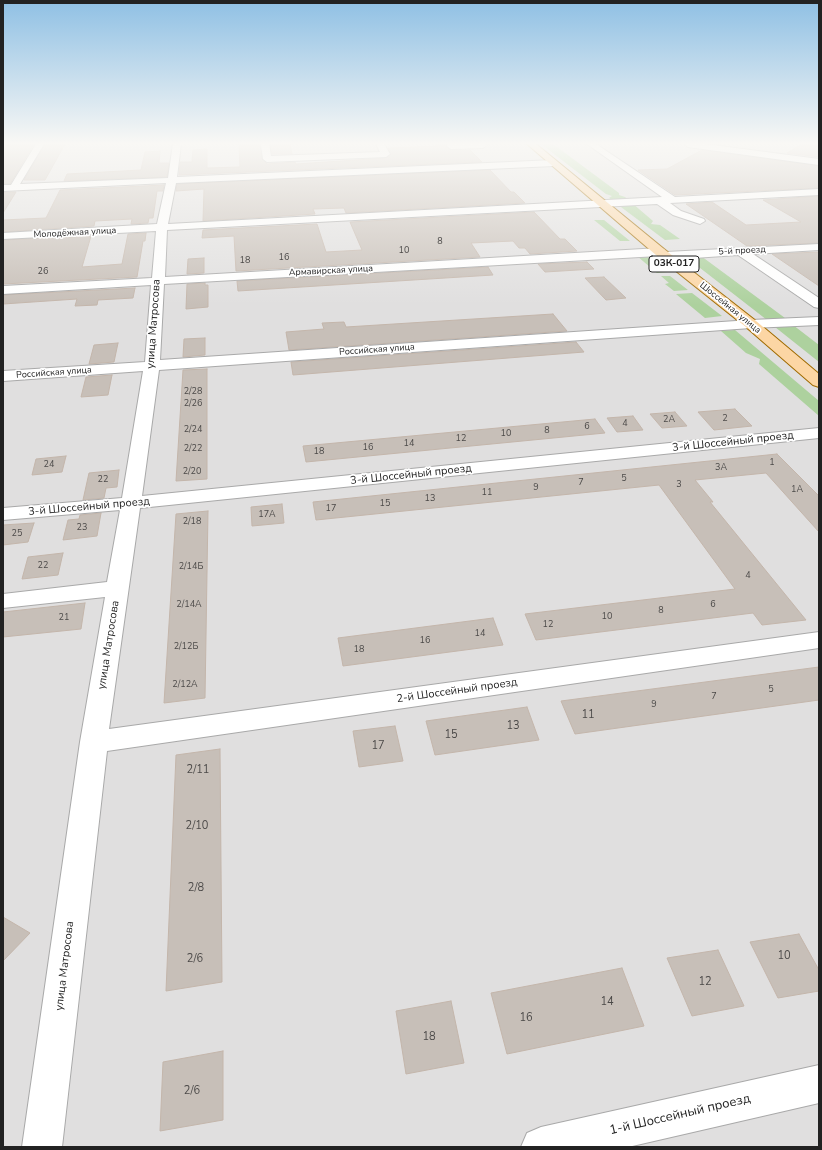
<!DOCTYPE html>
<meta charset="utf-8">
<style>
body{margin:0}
#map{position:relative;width:822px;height:1150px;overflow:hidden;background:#f2efe9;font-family:"Nunito Sans",sans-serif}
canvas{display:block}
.frame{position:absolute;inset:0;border:4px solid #222;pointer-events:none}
</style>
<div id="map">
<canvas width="822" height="1150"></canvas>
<div class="frame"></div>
</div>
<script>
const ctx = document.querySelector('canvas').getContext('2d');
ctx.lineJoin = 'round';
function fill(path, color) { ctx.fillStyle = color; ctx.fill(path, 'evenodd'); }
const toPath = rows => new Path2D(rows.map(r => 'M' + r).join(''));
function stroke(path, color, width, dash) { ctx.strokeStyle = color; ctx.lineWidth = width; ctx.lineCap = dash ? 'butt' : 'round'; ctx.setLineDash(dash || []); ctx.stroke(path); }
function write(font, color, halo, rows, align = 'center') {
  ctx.font = font + ' "Nunito Sans",sans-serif'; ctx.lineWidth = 3.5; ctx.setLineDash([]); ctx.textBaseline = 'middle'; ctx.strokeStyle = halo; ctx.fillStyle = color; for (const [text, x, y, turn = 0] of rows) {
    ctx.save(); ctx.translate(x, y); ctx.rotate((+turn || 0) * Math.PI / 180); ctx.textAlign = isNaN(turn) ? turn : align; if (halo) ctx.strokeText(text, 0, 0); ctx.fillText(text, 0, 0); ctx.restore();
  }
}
const residential = toPath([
 [3,144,819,144,819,1147,3,1147]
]);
const forest = toPath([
 [541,144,553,144,619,193,619,195,625,197,653,221,651,224,660,225,680,239,665,240,609,198,612,196,606,194],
 [594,220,604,220,630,241,620,241],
 [648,255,658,264,653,265,655,268,663,269,668,272,657,273,637,256],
 [701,256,785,318,767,320,686,257],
 [661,276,670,276,688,290,674,291,665,284,669,283],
 [692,293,722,316,705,318,676,294],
 [793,325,819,345,819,362,775,327],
 [735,330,819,401,819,416,759,364,760,359,746,353,721,331]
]);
const building = toPath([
 [7,144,34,144,10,184,3,184,3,149,7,144],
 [45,144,65,144,45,180,24,180,45,144],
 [239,144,260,144,262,159,267,164,295,162,296,164,386,158,391,154,388,148,438,146,436,144,446,144,446,147,451,150,470,150,482,162,179,175,180,162,192,162,193,150,207,149,207,168,240,167,239,144],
 [270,144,290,144,292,154,272,154,270,144],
 [802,144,819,146,819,157,787,153,802,144],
 [702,150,819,166,819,188,675,195,638,170,667,169,702,150],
 [160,151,159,163,169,163,167,177,64,181,67,174,141,170,145,152,160,151],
 [490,170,511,192,514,192,525,203,346,213,344,208,313,209,315,214,203,221,204,189,176,191,177,184,490,170],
 [164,185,163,191,157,191,153,218,149,218,148,223,131,224,132,219,95,221,94,226,3,232,3,220,46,218,60,190,164,185],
 [3,192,16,192,3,213,3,192],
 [819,196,819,243,747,246,686,204,712,202,746,225,801,222,763,200,819,196],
 [534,212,560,239,565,239,577,251,530,254,525,248,519,248,513,241,471,243,480,257,236,271,234,236,202,238,203,230,317,224,326,252,362,250,350,222,534,212],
 [146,233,145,241,143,241,137,277,3,284,3,240,91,236,82,267,122,264,128,234,146,233],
 [819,252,819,286,772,254,819,252],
 [204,258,204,273,187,274,188,259,204,258],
 [587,262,594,269,545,272,538,264,587,262],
 [488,267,493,275,238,291,237,281,488,267],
 [604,277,626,298,606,300,585,278,604,277],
 [205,283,205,285,208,285,208,307,186,309,187,284,205,283],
 [135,288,133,298,98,300,97,305,75,306,77,299,3,304,3,295,135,288],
 [553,314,567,331,289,350,286,332,324,329,322,323,344,322,346,327,553,314],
 [205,338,205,355,183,357,184,339,205,338],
 [576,342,584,352,293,375,291,362,576,342],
 [118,343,114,362,89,364,94,345,118,343],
 [207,369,207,479,176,481,183,370,207,369],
 [112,375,108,395,81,397,86,377,112,375],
 [735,409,752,426,714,430,698,412,735,409],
 [675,412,687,426,662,428,650,414,675,412],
 [633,416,643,430,617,432,607,418,633,416],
 [595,419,605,433,306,462,303,446,595,419],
 [777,454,819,496,819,532,766,473,695,480,713,502,710,502,806,620,762,625,753,613,536,640,525,614,735,589,659,485,316,520,313,502,777,454],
 [66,456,62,472,32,475,36,459,66,456],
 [119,470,117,487,106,488,104,498,83,500,89,473,119,470],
 [282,504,284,523,252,526,251,507,282,504],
 [208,511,205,698,164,703,176,514,208,511],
 [101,513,97,536,63,540,68,520,79,519,80,515,101,513],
 [34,523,28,542,3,545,3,525,34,523],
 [63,553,58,575,22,579,28,557,63,553],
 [85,603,81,629,3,637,3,612,85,603],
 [493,618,503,645,343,666,338,638,493,618],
 [819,667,819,700,575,734,561,701,819,667],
 [527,707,539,740,435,755,426,721,527,707],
 [395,726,403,761,359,767,353,731,395,726],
 [220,749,222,982,166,991,176,755,220,749],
 [3,917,30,933,3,961,3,917],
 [799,934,819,970,819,991,778,998,750,942,799,934],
 [718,950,744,1006,692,1016,667,958,718,950],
 [622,968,644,1026,507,1054,491,993,622,968],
 [451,1001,464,1063,406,1074,396,1011,451,1001],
 [223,1051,223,1120,160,1131,163,1062,223,1051]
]);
const minor = toPath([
 [36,144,44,144,20,184,168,178,173,144,181,144,177,177,554,160,558,163,554,166,176,183,168,224,662,197,587,144,596,144,675,197,819,189,819,195,670,203,681,211,704,219,705,221,700,224,673,215,657,204,167,230,165,277,660,248,664,249,666,252,819,244,819,250,753,254,819,298,819,308,814,307,738,255,664,260,660,259,658,256,164,284,160,360,751,320,819,317,819,325,751,328,159,370,142,496,819,428,819,438,140,508,109,729,819,632,819,648,107,751,62,1147,22,1147,80,742,105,597,3,608,3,594,107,582,120,510,3,520,3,508,122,498,143,371,3,381,3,371,145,362,151,285,3,294,3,286,152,278,156,231,3,239,3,233,157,224,166,183,3,191,3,185,11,185,36,144],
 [261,144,269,144,271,156,380,152,376,144,384,144,390,154,386,157,267,162,263,159,261,144],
 [448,144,486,144,487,145,483,148,451,149,447,146,448,144],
 [684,144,705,144,819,159,819,165,688,147,684,144],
 [819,1065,819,1103,628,1147,521,1147,527,1133,541,1127,819,1065]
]);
const major = toPath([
 [527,144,536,144,664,249,756,321,819,374,819,387,813,385,746,327,656,255,527,144]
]);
const farStreetnames = [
 ["Молодёжная улица",75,233,-3],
 ["5-й проезд",742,251,-3],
 ["Армавирская улица",331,271,-3],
 ["Шоссейная улица",730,308,39],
 ["Российская улица",377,350,-4],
 ["Российская улица",54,373,-4]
];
const numberNames = [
 ["8",440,242],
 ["10",404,251],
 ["16",284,258],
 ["18",245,261],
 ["26",43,272],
 ["2/28",193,392],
 ["2/26",193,404],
 ["2",725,419],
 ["2А",669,420],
 ["4",625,424],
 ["6",587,427],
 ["2/24",193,430],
 ["8",547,431],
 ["10",506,434],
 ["12",461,439],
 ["14",409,444],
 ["16",368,448],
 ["2/22",193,449],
 ["18",319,452],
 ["1",772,463],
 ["24",49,465],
 ["3А",721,468],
 ["2/20",192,472],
 ["5",624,479],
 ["22",103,480],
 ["7",581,483],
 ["3",679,485],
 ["9",536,488],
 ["1А",797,490],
 ["11",487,493],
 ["13",430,499],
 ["15",385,504],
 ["17",331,509],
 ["17А",267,515],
 ["2/18",192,522],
 ["23",82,528],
 ["25",17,534],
 ["22",43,566],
 ["2/14Б",191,567],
 ["4",748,576],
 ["2/14А",189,605],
 ["6",713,605],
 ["8",661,611],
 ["10",607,617],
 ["21",64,618],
 ["12",548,625],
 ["14",480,634],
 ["16",425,641],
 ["2/12Б",186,647],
 ["18",359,650],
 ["2/12А",185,685],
 ["5",771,690],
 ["7",714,697],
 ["9",654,705]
];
const shields = [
 [674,264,50]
];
const shieldNames = [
 ["03К-017",674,264]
];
const streetNames = [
 ["улица Матросова",154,324,-86],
 ["3-й Шоссейный проезд",733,442,-6],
 ["3-й Шоссейный проезд",411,475,-6],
 ["3-й Шоссейный проезд",89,507,-5],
 ["улица Матросова",109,645,-81],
 ["2-й Шоссейный проезд",457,691,-8],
 ["улица Матросова",65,966,-83]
];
const nearNumbernames = [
 ["11",588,715],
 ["13",513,726],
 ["15",451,735],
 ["17",378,746],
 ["2/11",198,770],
 ["2/10",197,826],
 ["2/8",196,888],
 ["10",784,956],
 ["2/6",195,959],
 ["12",705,982],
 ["14",607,1002],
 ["16",526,1018],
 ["18",429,1037],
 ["2/6",192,1091]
];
const nearStreetnames = [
 ["1-й Шоссейный проезд",680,1115,-13]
];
fill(residential, '#e0dfdf');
fill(forest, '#add19e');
fill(building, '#c7bfb8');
stroke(building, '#c4b6ab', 1);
stroke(minor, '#a9a9a9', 2);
stroke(major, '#a06b00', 2);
fill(minor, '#fff');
fill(major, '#fcd6a4');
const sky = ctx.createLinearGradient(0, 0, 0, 305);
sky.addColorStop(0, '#8fc0e4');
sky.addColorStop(0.47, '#f9f8f5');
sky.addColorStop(1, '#f9f8f500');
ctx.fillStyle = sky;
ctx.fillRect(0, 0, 822, 305);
write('9px', '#222', '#fff', farStreetnames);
write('9px', '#4b4948', null, numberNames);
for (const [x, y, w] of shields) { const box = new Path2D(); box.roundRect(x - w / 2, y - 8, w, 16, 3); ctx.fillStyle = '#fff'; ctx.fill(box); stroke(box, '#222', 1); }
write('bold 10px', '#222', null, shieldNames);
write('11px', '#222', '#fff', streetNames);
write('11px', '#4b4948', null, nearNumbernames);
write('13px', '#222', '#fff', nearStreetnames);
</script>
